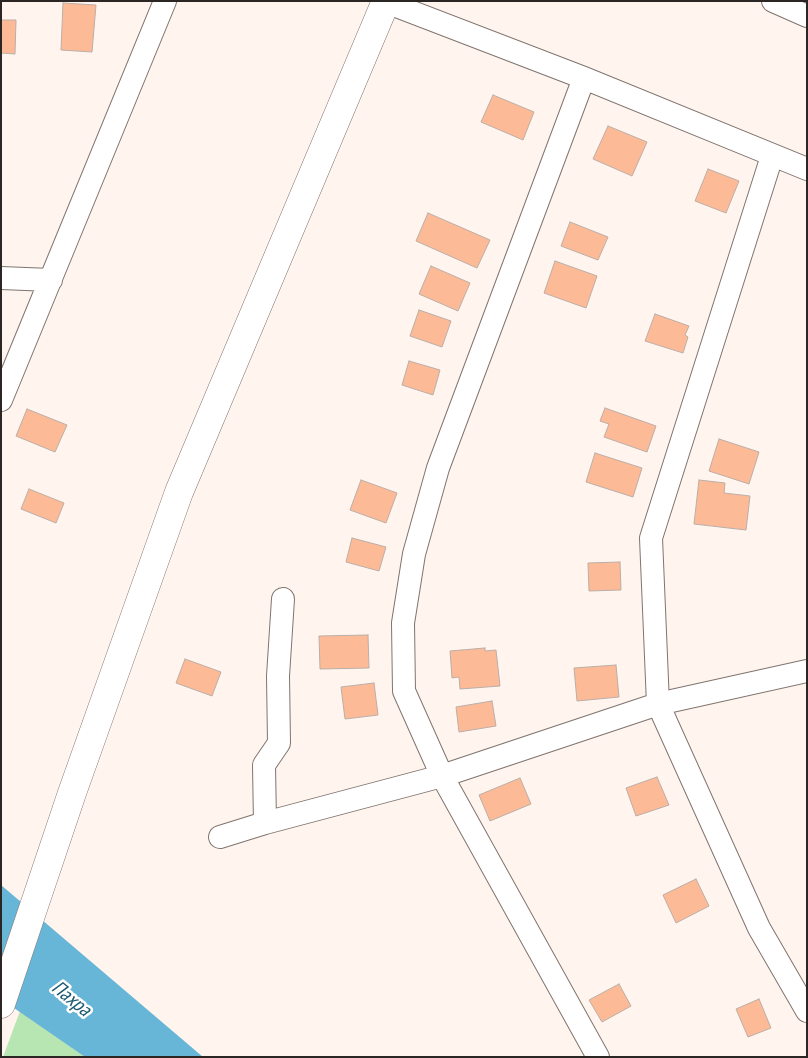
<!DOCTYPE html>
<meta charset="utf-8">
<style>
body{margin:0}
#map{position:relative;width:808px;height:1058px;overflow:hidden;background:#fff4ee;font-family:"PT Sans Narrow",sans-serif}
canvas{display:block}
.frame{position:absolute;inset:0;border:2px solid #2b2624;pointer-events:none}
</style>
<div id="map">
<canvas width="808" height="1058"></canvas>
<div class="frame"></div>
</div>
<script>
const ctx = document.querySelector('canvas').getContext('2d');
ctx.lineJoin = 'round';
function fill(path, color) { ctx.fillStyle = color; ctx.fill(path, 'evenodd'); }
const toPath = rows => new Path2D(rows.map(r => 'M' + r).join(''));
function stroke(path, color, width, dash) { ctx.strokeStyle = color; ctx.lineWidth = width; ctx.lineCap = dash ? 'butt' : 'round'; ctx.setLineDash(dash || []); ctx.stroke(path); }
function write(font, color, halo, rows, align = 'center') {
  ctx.font = font + ' "PT Sans Narrow",sans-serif'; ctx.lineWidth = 5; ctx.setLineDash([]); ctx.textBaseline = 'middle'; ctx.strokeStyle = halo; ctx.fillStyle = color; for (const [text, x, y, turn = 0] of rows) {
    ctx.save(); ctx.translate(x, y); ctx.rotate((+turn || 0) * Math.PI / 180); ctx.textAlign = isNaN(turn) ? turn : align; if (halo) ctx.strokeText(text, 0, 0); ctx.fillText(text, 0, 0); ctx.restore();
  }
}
const green = toPath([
 [20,1011,85,1057,3,1057]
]);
const water = toPath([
 [1,885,203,1057,85,1057,1,999]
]);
const building = toPath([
 [63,3,96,5,92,52,61,50,63,3],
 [1,20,16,20,15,54,1,53,1,20],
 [493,95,534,112,523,140,481,122,493,95],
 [608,126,647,142,632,176,593,159,608,126],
 [708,169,739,181,726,213,695,201,708,169],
 [428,213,490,240,477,268,416,241,428,213],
 [570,222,608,237,598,260,561,246,570,222],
 [555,261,597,276,586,308,544,293,555,261],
 [431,266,470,283,458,311,419,294,431,266],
 [419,310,451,321,442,347,410,336,419,310],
 [655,314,689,326,685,335,688,337,683,353,645,341,655,314],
 [409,361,440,370,433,395,402,385,409,361],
 [605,408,656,426,647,452,604,437,609,424,600,421,605,408],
 [27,409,67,425,55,452,16,436,27,409],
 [719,439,759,452,749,484,709,471,719,439],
 [595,453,642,468,633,497,586,482,595,453],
 [361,480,397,493,386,523,350,510,361,480],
 [699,480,725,483,724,493,750,496,746,530,694,524,699,480],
 [29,489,64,503,56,523,21,509,29,489],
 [352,538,386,547,379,571,346,562,352,538],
 [620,562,621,590,589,591,588,563,620,562],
 [368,635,369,668,320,669,319,636,368,635],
 [485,648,485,651,496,650,500,686,460,689,459,677,452,678,450,651,485,648],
 [185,659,221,672,212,696,176,683,185,659],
 [616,665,619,697,577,701,574,668,616,665],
 [374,683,378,715,345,719,341,687,374,683],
 [492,701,496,726,459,732,456,707,492,701],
 [657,777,669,805,636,816,626,788,657,777],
 [520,778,531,804,490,821,479,795,520,778],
 [696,879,709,906,676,923,663,895,696,879],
 [619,984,631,1006,602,1022,589,1000,619,984],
 [759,999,771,1028,748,1037,736,1009,759,999]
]);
const minor = toPath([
 [773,1,807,16],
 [386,2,584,78,807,169],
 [584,78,438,468,414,554,403,623,404,691,442,776,598,1057],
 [772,156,651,538,658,704,759,928,807,1011],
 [1,278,51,280],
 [1,400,165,1],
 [283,599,278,676,279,743,264,765,265,823,442,776,658,704,807,671],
 [220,837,265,823]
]);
const major = toPath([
 [1,1004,72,793,179,492,386,1]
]);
const waterNames = [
 ["Пахра",71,999,39]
];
fill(green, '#b7e6b3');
fill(water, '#67b5d7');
fill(building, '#fdba96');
stroke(building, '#bbaea7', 1);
stroke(minor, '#80746e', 24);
stroke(major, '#80746e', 29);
stroke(minor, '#fff', 22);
stroke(major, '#fff', 28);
write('italic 20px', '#1b5971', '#fff', waterNames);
</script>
